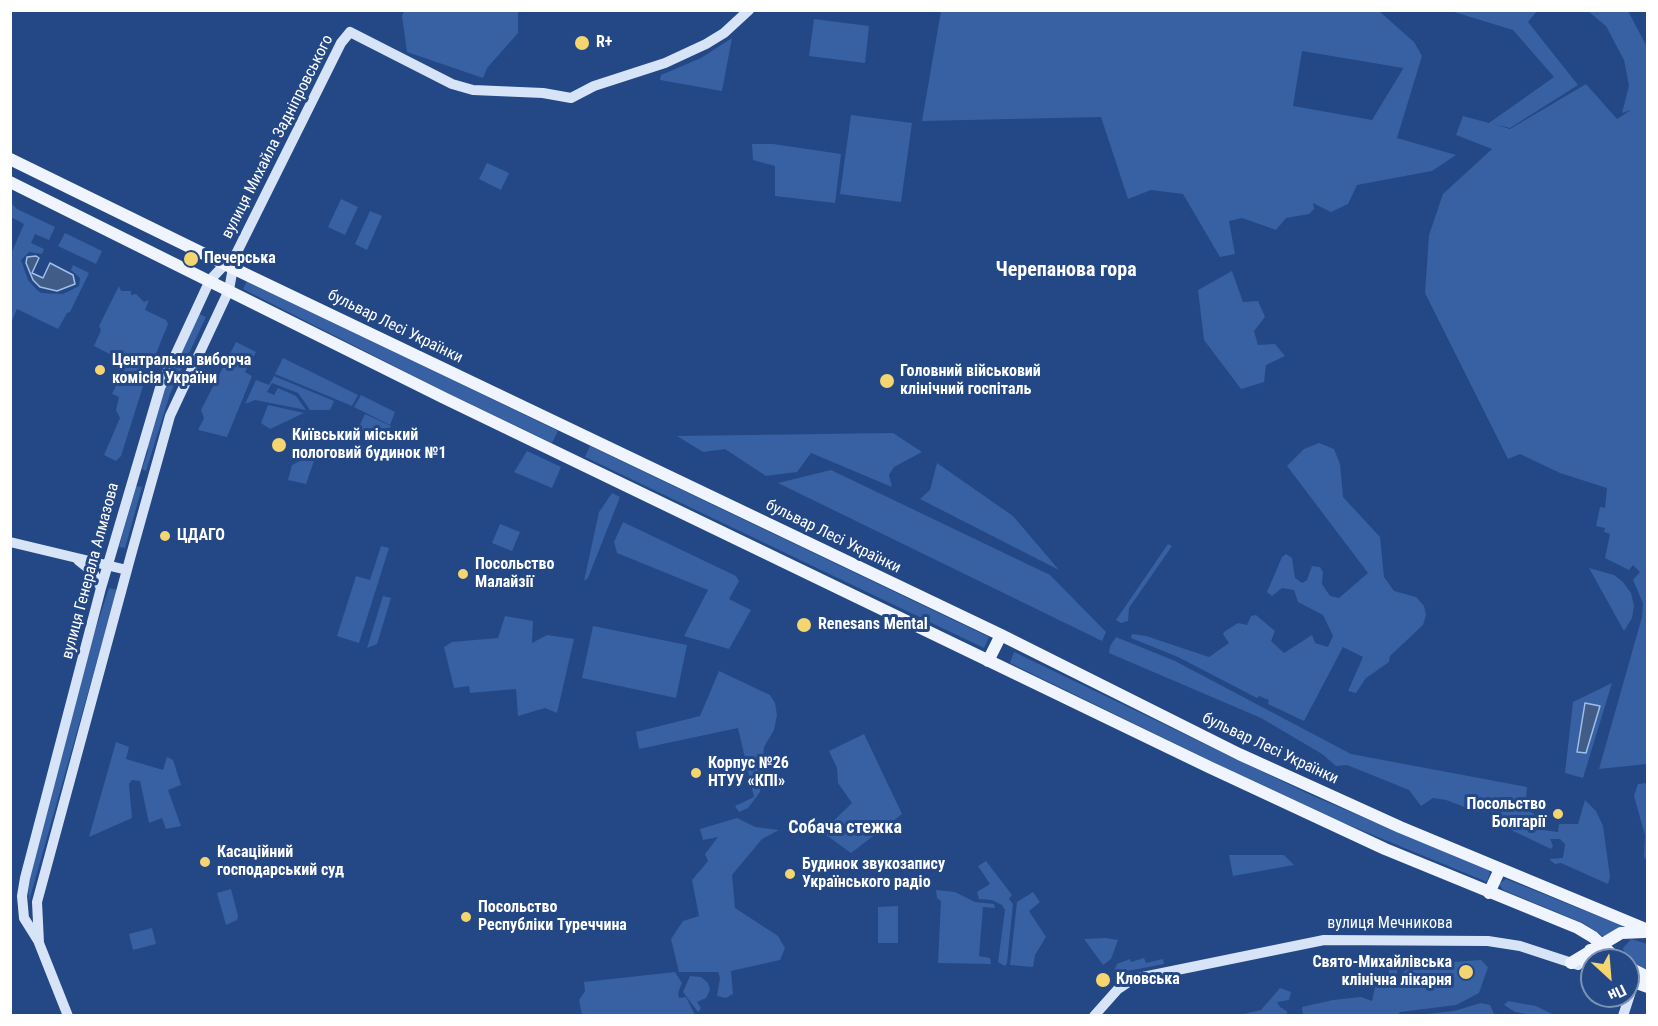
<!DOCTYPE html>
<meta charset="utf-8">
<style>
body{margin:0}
#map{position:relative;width:1658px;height:1026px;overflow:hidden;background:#234885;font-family:"Roboto Condensed",sans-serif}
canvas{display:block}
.frame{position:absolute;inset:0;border:12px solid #fff;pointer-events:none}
.north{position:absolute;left:1580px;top:948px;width:60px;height:60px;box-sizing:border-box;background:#234885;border:2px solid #7b91b6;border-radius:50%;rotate:154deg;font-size:16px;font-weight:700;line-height:24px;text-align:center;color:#fff}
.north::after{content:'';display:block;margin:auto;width:21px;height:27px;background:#f4d56f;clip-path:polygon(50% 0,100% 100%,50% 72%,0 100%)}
</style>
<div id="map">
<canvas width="1658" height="1026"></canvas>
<div class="frame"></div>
<div class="north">Пн</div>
</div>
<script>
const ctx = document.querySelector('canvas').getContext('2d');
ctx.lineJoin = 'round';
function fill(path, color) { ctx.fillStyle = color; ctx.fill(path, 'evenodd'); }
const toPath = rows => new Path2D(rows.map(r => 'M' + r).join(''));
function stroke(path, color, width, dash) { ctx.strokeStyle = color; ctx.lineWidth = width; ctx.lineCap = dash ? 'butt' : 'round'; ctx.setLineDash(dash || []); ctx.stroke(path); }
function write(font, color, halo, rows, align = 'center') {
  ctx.font = font + ' "Roboto Condensed",sans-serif'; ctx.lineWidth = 6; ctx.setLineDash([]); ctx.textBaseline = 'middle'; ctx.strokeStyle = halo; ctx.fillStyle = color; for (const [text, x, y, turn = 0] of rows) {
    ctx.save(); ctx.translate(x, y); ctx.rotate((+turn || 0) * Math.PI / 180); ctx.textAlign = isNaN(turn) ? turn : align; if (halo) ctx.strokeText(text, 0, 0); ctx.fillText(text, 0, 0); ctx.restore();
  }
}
const green = toPath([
 [404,11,518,11,518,33,487,68,483,78,407,52,402,16],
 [941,11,1379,11,1414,42,1422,56,1397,138,1456,155,1432,171,1357,185,1348,204,1331,212,1313,203,1314,209,1309,214,1286,218,1276,230,1242,218,1229,221,1235,254,1220,257,1183,194,1151,190,1128,199,1101,117,922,121],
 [1302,51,1403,68,1403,69,1372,120,1293,106],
 [1451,11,1537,11,1528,22,1578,85,1510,128,1493,124,1510,129,1586,84,1617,119,1631,110,1622,113,1629,86,1624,60,1606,26,1588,11,1628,11,1647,47,1647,764,1599,769,1642,617,1643,603,1633,580,1640,572,1633,565,1629,570,1605,558,1610,534,1604,532,1605,528,1596,526,1600,507,1605,508,1607,488,1560,473,1520,454,1508,459,1425,293,1429,235,1443,194,1492,149,1456,135,1463,116,1489,123,1554,77,1513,30],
 [814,19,869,26,865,63,809,56],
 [732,38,722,91,660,80,661,75,701,58],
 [851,115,912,123,901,202,840,194],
 [752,144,773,144,841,154,835,203,775,196,775,166,753,160],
 [487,163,509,173,501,190,479,179],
 [341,199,358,207,345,235,328,227],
 [11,203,17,209,55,227,49,240,35,234,31,243,44,249,42,254,29,252,21,260,28,280,36,289,41,293,63,294,79,286,80,278,71,270,73,265,89,273,70,312,67,313,58,329,17,309,11,323,11,254,24,224,11,217],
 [370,211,382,216,367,250,355,244],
 [65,233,102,251,96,264,58,246],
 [1232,271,1243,302,1258,301,1265,317,1254,331,1258,345,1275,344,1285,356,1266,365,1264,382,1241,389,1204,340,1198,290],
 [247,281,558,431,552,443,445,392,243,289],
 [119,286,121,291,131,291,131,295,136,294,144,302,149,300,145,310,166,320,168,324,144,383,121,456,116,461,104,455,120,418,116,410,119,397,112,394,127,363,94,346,101,330,99,326],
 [199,314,206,317,170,394,146,471,142,469,148,451,146,444,163,391],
 [236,342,256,352,245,372,252,376,227,437,198,430,204,418,201,410],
 [283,358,358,395,352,406,275,374],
 [274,376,334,401,330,410,310,410,298,393,272,383,267,392,274,395,278,388,296,396,306,410,255,400,245,404,256,380,269,385],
 [361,395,395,412,390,425,354,407],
 [268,405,304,413,270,429,261,423],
 [365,414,391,426,383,442,357,431],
 [893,433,922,452,894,467,889,475,892,487,811,453,797,472,766,476,725,449,703,452,677,436],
 [1319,443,1334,449,1340,464,1343,497,1380,537,1384,577,1394,591,1416,597,1424,606,1426,615,1423,625,1390,656,1389,662,1366,678,1356,693,1348,691,1363,657,1343,647,1304,721,1268,704,1269,700,1259,696,1257,698,1178,657,1131,638,1132,634,1146,636,1209,657,1229,643,1223,634,1224,632,1238,623,1247,625,1251,616,1256,615,1275,631,1271,641,1284,653,1312,635,1315,643,1328,647,1333,636,1323,615,1298,602,1294,590,1282,588,1272,596,1267,592,1282,557,1286,554,1292,558,1295,578,1302,583,1307,580,1312,566,1320,567,1323,572,1322,584,1330,596,1339,598,1368,573,1287,466,1304,449],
 [590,446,989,637,984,648,585,457],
 [527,451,561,467,552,488,514,472],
 [314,454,316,455,306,484,288,480,292,465],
 [937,463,1013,516,1059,570,920,499,930,490],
 [831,470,1050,575,1106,632,1102,641,778,483],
 [136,486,142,487,125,548,119,547],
 [612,493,620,497,588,578,584,581,599,512],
 [623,522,736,576,739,581,729,599,751,610,729,649,684,636,708,590,617,553,614,542],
 [500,524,520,532,512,551,492,543],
 [1168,544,1172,546,1129,608,1128,621,1121,623,1116,620],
 [381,546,389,548,359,643,337,636,356,576,370,580],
 [1589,568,1614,575,1623,582,1631,593,1634,606,1632,618,1624,631],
 [109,588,117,590,29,901,28,884,93,637],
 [383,596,391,598,377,644,367,648],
 [505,616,533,621,532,643,547,635,574,639,557,713,545,708,518,716,516,689,470,693,469,686,454,688,444,647,452,642,498,638],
 [593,626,687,645,676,698,582,678],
 [1116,637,1175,661,1351,754,1527,787,1525,809,1534,814,1535,829,1558,832,1559,824,1578,824,1585,800,1596,811,1603,826,1610,877,1608,884,1561,863,1555,864,1549,859,1563,858,1565,844,1560,839,1550,839,1553,846,1551,849,1509,829,1498,822,1494,813,1490,811,1478,812,1446,800,1433,798,1421,806,1409,790,1347,765,1336,766,1322,754,1261,718,1109,653,1110,646],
 [1014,652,1313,796,1488,870,1490,873,1487,882,1305,807,1010,663],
 [719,671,770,695,775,703,777,715,774,730,764,747,760,792,748,808,739,812,735,806,754,797,738,728,639,749,636,732,700,716],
 [1612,683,1583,778,1565,773,1573,702],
 [864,734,902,814,851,853,822,832,852,803,838,783,837,768,829,751],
 [116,742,129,747,126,759,163,770,167,757,173,760,181,785,168,790,181,826,166,829,162,818,149,823,140,781,132,780,129,784,132,818,89,837],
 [1647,783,1648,783,1647,861,1644,857,1645,835,1634,796,1638,784],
 [737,818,755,827,779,830,762,839,732,875,735,908,778,936,785,948,780,960,731,971,733,994,726,998,717,996,720,978,718,972,679,972,671,939,683,921,699,916,692,880,708,861,705,854,718,837,703,840,700,829],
 [1229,855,1284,855,1294,865,1233,876],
 [986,861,1012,895,1009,899,1013,904,1007,963,1005,966,998,962,1005,910,1002,905,992,900,979,899,977,892,990,884,978,866],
 [1506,879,1578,908,1624,926,1606,938,1583,923,1503,890,1499,884],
 [231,889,238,916,237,920,226,925,217,893],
 [936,890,955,892,975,902,994,904,995,908,983,907,979,956,990,958,991,964,938,963,941,901,937,898],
 [1033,892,1040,902,1029,911,1046,937,1035,955,1033,967,1010,965,1017,902],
 [898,906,898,943,878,943,878,907],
 [152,928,156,944,133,950,129,934],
 [1106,938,1118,940,1111,959,1103,965,1084,939],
 [1631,939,1647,944,1647,972,1625,956,1623,948],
 [1144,958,1146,963,1163,959,1164,964,1117,973,1114,971,1117,964,1130,959,1131,962],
 [1388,959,1397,963,1397,979,1406,970,1420,970,1437,963,1481,960,1488,967,1479,993,1456,1005,1400,1012,1398,1015,1303,1015,1302,1007,1333,1000,1361,997,1372,1001,1375,987,1390,986],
 [675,972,682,983,678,993,679,998,686,997,695,1015,582,1015,579,1000,585,991,584,982],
 [690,976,701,977,708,983,710,990,706,998,697,1002,701,1008,698,1012,683,992],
 [1280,988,1291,992,1289,1000,1277,1002,1280,1007,1287,1011,1287,1015,1239,1015,1261,1010],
 [1508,1001,1536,1006,1554,1015,1531,1015,1515,1012,1504,1005],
 [1481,1003,1490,1005,1494,1014,1506,1015,1418,1015,1454,1011]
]);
const water = toPath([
 [36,256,39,258,32,273,43,278,50,263,73,275,75,284,57,291,40,287,33,280,26,263,27,257,36,256],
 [1585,703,1600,706,1586,753,1577,752,1585,703]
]);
const secondary = toPath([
 [10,542,127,570],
 [78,560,93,572,101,588],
 [39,942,24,918,22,896,25,878,101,588,160,388,210,280,230,259],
 [68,1016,39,943,37,902,131,555,170,416,229,290,235,256,341,43,350,32,452,84,473,90,543,93,571,98,594,86,665,63,706,44,724,33,749,10],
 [1094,1016,1118,989,1133,979,1324,940,1488,941,1520,946,1578,965],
 [1623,1016,1634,982]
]);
const primary = toPath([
 [10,159,243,273,1001,635,1239,754,1400,827,1648,930],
 [10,182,444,398,1209,767,1385,849,1578,928,1593,937,1618,960],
 [988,661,1001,635],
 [1489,893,1500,869],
 [1571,963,1621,933,1645,932],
 [1628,967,1648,977],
 [1589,969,1586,963,1590,950],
 [1628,977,1634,982,1648,987]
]);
const markers = [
 [582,43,8,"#f4d56f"],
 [191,259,8,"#f4d56f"],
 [100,370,6,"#f4d56f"],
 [887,381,8,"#f4d56f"],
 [279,445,8,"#f4d56f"],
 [165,536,6,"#f4d56f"],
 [463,574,6,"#f4d56f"],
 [804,625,8,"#f4d56f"],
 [696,773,6,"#f4d56f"],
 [1558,814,6,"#f4d56f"],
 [205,862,6,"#f4d56f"],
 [790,874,6,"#f4d56f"],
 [466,917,6,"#f4d56f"],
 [1466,972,8,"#f4d56f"],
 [1103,980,8,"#f4d56f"]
];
const poiNames = [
 ["R+",596,43],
 ["Печерська",204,259],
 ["Центральна виборча",112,361],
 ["комісія України",112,379],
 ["Головний військовий",900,372],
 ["клінічний госпіталь",900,390],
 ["Київський міський",292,436],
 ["пологовий будинок №1",292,454],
 ["ЦДАГО",177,536],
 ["Посольство",475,565],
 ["Малайзії",475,583],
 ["Renesans Mental",818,625],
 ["Корпус №26",708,764],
 ["НТУУ «КПІ»",708,782],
 ["Посольство",1546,805,"right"],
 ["Болгарії",1546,823,"right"],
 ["Касаційний",217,853],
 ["господарський суд",217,871],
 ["Будинок звукозапису",802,865],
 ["Українського радіо",802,883],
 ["Посольство",478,908],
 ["Республіки Туреччина",478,926],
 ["Свято-Михайлівська",1452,963,"right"],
 ["клінічна лікарня",1452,981,"right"],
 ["Кловська",1116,980]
];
const streetNames = [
 ["вулиця Михайла Задніпровського",278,137,-63],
 ["бульвар Лесі Українки",395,327,26],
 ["бульвар Лесі Українки",833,537,26],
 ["вулиця Генерала Алмазова",91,571,-75],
 ["бульвар Лесі Українки",1270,749,25],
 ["вулиця Мечникова",1390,924]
];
const neighbourhoodNames = [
 ["Собача стежка",845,828]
];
const quarterNames = [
 ["Черепанова гора",1066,271]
];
fill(green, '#3761a2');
fill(water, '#425c88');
stroke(water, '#a0bee9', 1.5);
stroke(secondary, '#d7e3f7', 10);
stroke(primary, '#eff4fe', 12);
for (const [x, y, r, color] of markers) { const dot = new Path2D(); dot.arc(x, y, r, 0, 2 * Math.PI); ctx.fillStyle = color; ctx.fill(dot); stroke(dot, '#234885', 2); }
write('bold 16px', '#fff', '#234885', poiNames, 'left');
write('16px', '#fff', '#234885', streetNames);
write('bold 18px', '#fff', '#234885', neighbourhoodNames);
write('bold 20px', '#fff', '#234885', quarterNames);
</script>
